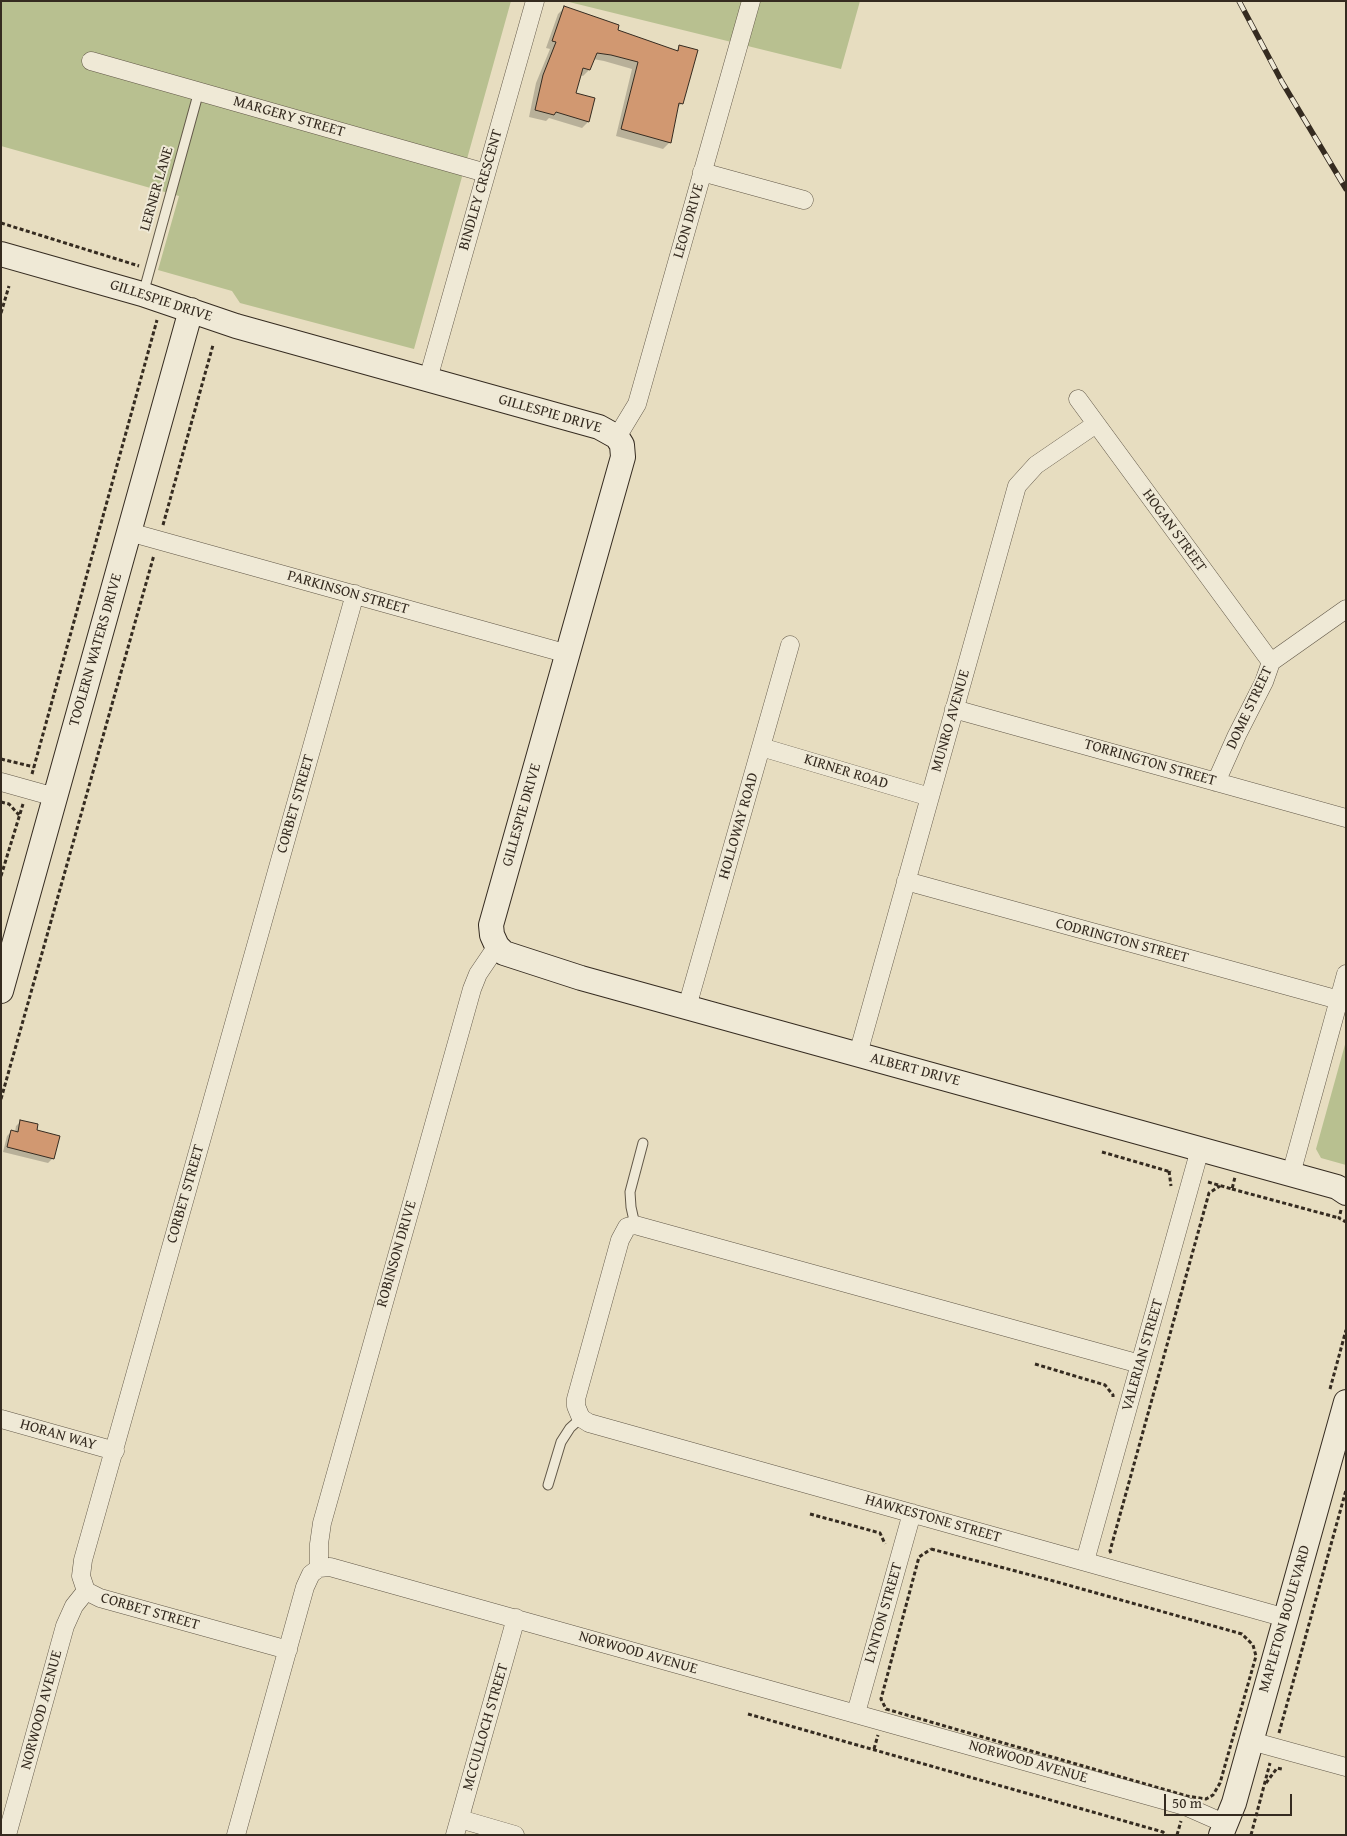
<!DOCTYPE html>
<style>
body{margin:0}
#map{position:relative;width:1347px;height:1836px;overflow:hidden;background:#e7ddc0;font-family:"Gentium Book Plus",serif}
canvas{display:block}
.frame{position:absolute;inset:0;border:2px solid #352b20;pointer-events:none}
.scale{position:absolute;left:1164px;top:1794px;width:128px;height:22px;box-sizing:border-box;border:2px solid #352b20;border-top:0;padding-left:6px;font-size:15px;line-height:18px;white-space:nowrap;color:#352b20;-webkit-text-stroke:4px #efe9d6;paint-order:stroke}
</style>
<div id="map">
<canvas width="1347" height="1836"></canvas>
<div class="frame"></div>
<div class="scale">50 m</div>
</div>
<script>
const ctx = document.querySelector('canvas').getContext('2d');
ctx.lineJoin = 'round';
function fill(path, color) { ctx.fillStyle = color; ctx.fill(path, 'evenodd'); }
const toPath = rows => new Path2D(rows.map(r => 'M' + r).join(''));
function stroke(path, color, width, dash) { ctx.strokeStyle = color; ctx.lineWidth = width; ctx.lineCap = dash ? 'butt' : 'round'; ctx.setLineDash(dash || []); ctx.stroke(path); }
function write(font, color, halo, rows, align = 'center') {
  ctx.font = font + ' "Gentium Book Plus",serif'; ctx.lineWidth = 4; ctx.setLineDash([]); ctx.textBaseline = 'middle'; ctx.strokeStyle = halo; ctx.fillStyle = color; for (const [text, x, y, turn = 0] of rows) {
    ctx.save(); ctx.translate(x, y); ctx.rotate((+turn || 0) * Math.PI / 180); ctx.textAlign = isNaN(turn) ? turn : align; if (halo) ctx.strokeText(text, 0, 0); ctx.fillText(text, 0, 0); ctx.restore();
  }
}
const green = toPath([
 [1,1,511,1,414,349,240,303,232,291,158,270,179,196,1,146],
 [565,1,860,1,841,69],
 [1346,1041,1346,1165,1321,1158,1316,1149]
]);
const shadow = toPath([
 [565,7,616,31,675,52,680,47,682,103,677,108,670,142,663,149,616,136,632,69,604,61,593,59,589,70,583,76,579,75,574,94,594,99,588,122,582,128,549,118,546,121,529,117,536,83,550,49,546,48,558,14],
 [21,1121,35,1131,53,1158,48,1163,3,1152,7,1136,11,1132,15,1132,16,1126]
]);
const building = toPath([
 [564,6,619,25,618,30,678,51,679,45,698,50,683,104,679,103,671,143,621,129,638,62,611,55,597,53,590,70,583,68,576,93,595,98,589,122,556,112,554,115,535,110,543,75,556,42,552,41,564,6],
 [20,1120,38,1124,37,1130,60,1136,54,1159,7,1147,11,1130,18,1132,20,1120]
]);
const path = toPath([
 [1,223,139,266],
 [1,313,9,286],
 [163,525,213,345],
 [1,759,34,767],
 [32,774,157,320],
 [1,802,9,804,19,815],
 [1,876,23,804],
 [1,1099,154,555],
 [1102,1152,1171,1172],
 [1169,1171,1171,1186],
 [1208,1182,1232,1189,1235,1177],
 [1232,1189,1339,1218],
 [1341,1210,1339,1218,1346,1222],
 [1035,1364,1105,1385,1113,1395,1113,1397],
 [1330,1389,1346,1330],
 [810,1514,880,1533,885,1544],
 [931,1549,1050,1580,1242,1634,1253,1645,1256,1656,1220,1783,1213,1795,1206,1799,1187,1796,886,1709,881,1699,919,1557,931,1549],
 [1111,1553,1110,1551,1209,1193,1220,1186],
 [748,1714,1163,1832,1166,1835],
 [1279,1733,1346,1490],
 [874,1749,878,1735],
 [1266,1783,1277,1768,1282,1769],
 [1177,1835,1181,1821],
 [1251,1835,1270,1763]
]);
const lane = toPath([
 [143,294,199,91],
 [635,1225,631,1207,630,1192,643,1143],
 [548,1485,561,1442,570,1428,581,1418]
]);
const street = toPath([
 [91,61,486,173],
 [702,172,804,200],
 [428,379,535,1],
 [1078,399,1271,662],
 [617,437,637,404,751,1],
 [129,532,568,654],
 [954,709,1346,818],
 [761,747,930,797],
 [1,782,55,797],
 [1216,782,1237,735,1264,682,1271,662,1346,609],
 [906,881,1339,1000],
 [687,1007,790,645],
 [858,1054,1017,486,1036,465,1096,424],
 [1291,1174,1346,974],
 [1140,1364,635,1225,627,1227,620,1240,576,1399,576,1406,581,1418,589,1423,1286,1618],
 [1,1419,115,1451],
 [1085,1561,1200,1149],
 [319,1568,319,1544,322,1523,472,989,478,974,497,946],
 [288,1650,100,1598,86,1591,81,1576,83,1560,355,594],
 [856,1713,912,1513],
 [1251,1741,1346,1767],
 [460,1819,515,1835],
 [7,1835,65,1626,74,1606,86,1591],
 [236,1835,305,1587,311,1574,319,1568,330,1567,1185,1806,1226,1824],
 [455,1835,516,1618]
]);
const secondary = toPath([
 [1,254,142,294,236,326,599,427,617,437,622,445,623,457,491,925,492,935,497,946,504,953,581,978,1337,1187,1346,1193],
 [1,991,191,310],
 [1221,1835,1234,1803,1346,1402]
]);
const rail = toPath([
 [1239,1,1282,82,1346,189]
]);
const streetNames = [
 ["MARGERY STREET",289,117,16],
 ["LERNER LANE",157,189,-74],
 ["BINDLEY CRESCENT",481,190,-74],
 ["LEON DRIVE",689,221,-74],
 ["GILLESPIE DRIVE",161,301,18],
 ["GILLESPIE DRIVE",550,414,16],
 ["HOGAN STREET",1174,531,54],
 ["PARKINSON STREET",348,593,16],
 ["TOOLERN WATERS DRIVE",96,650,-74],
 ["DOME STREET",1250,708,-65],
 ["MUNRO AVENUE",951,721,-74],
 ["TORRINGTON STREET",1150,763,16],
 ["KIRNER ROAD",846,772,17],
 ["CORBET STREET",296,804,-74],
 ["GILLESPIE DRIVE",522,815,-74],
 ["HOLLOWAY ROAD",739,826,-74],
 ["CODRINGTON STREET",1122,941,15],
 ["ALBERT DRIVE",915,1070,15],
 ["CORBET STREET",186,1194,-74],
 ["ROBINSON DRIVE",397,1254,-74],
 ["VALERIAN STREET",1143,1355,-74],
 ["HORAN WAY",58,1435,16],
 ["HAWKESTONE STREET",933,1519,16],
 ["CORBET STREET",150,1612,16],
 ["LYNTON STREET",884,1613,-74],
 ["MAPLETON BOULEVARD",1285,1619,-74],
 ["NORWOOD AVENUE",638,1653,16],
 ["NORWOOD AVENUE",42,1710,-75],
 ["MCCULLOCH STREET",486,1727,-74],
 ["NORWOOD AVENUE",1028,1762,16]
];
fill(green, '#b8c090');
fill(shadow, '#0003');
fill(building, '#d19871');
stroke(building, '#352b20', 1);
stroke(lane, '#625848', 11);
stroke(street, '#625848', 19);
stroke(secondary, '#352b20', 26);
stroke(path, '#352b20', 3, [4, 2.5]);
stroke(lane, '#efe9d6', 9);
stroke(street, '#efe9d6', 18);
stroke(secondary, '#efe9d6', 24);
stroke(rail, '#352b20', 5.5);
stroke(rail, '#efe9d6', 4, [11]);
write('15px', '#352b20', '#efe9d6', streetNames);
</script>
